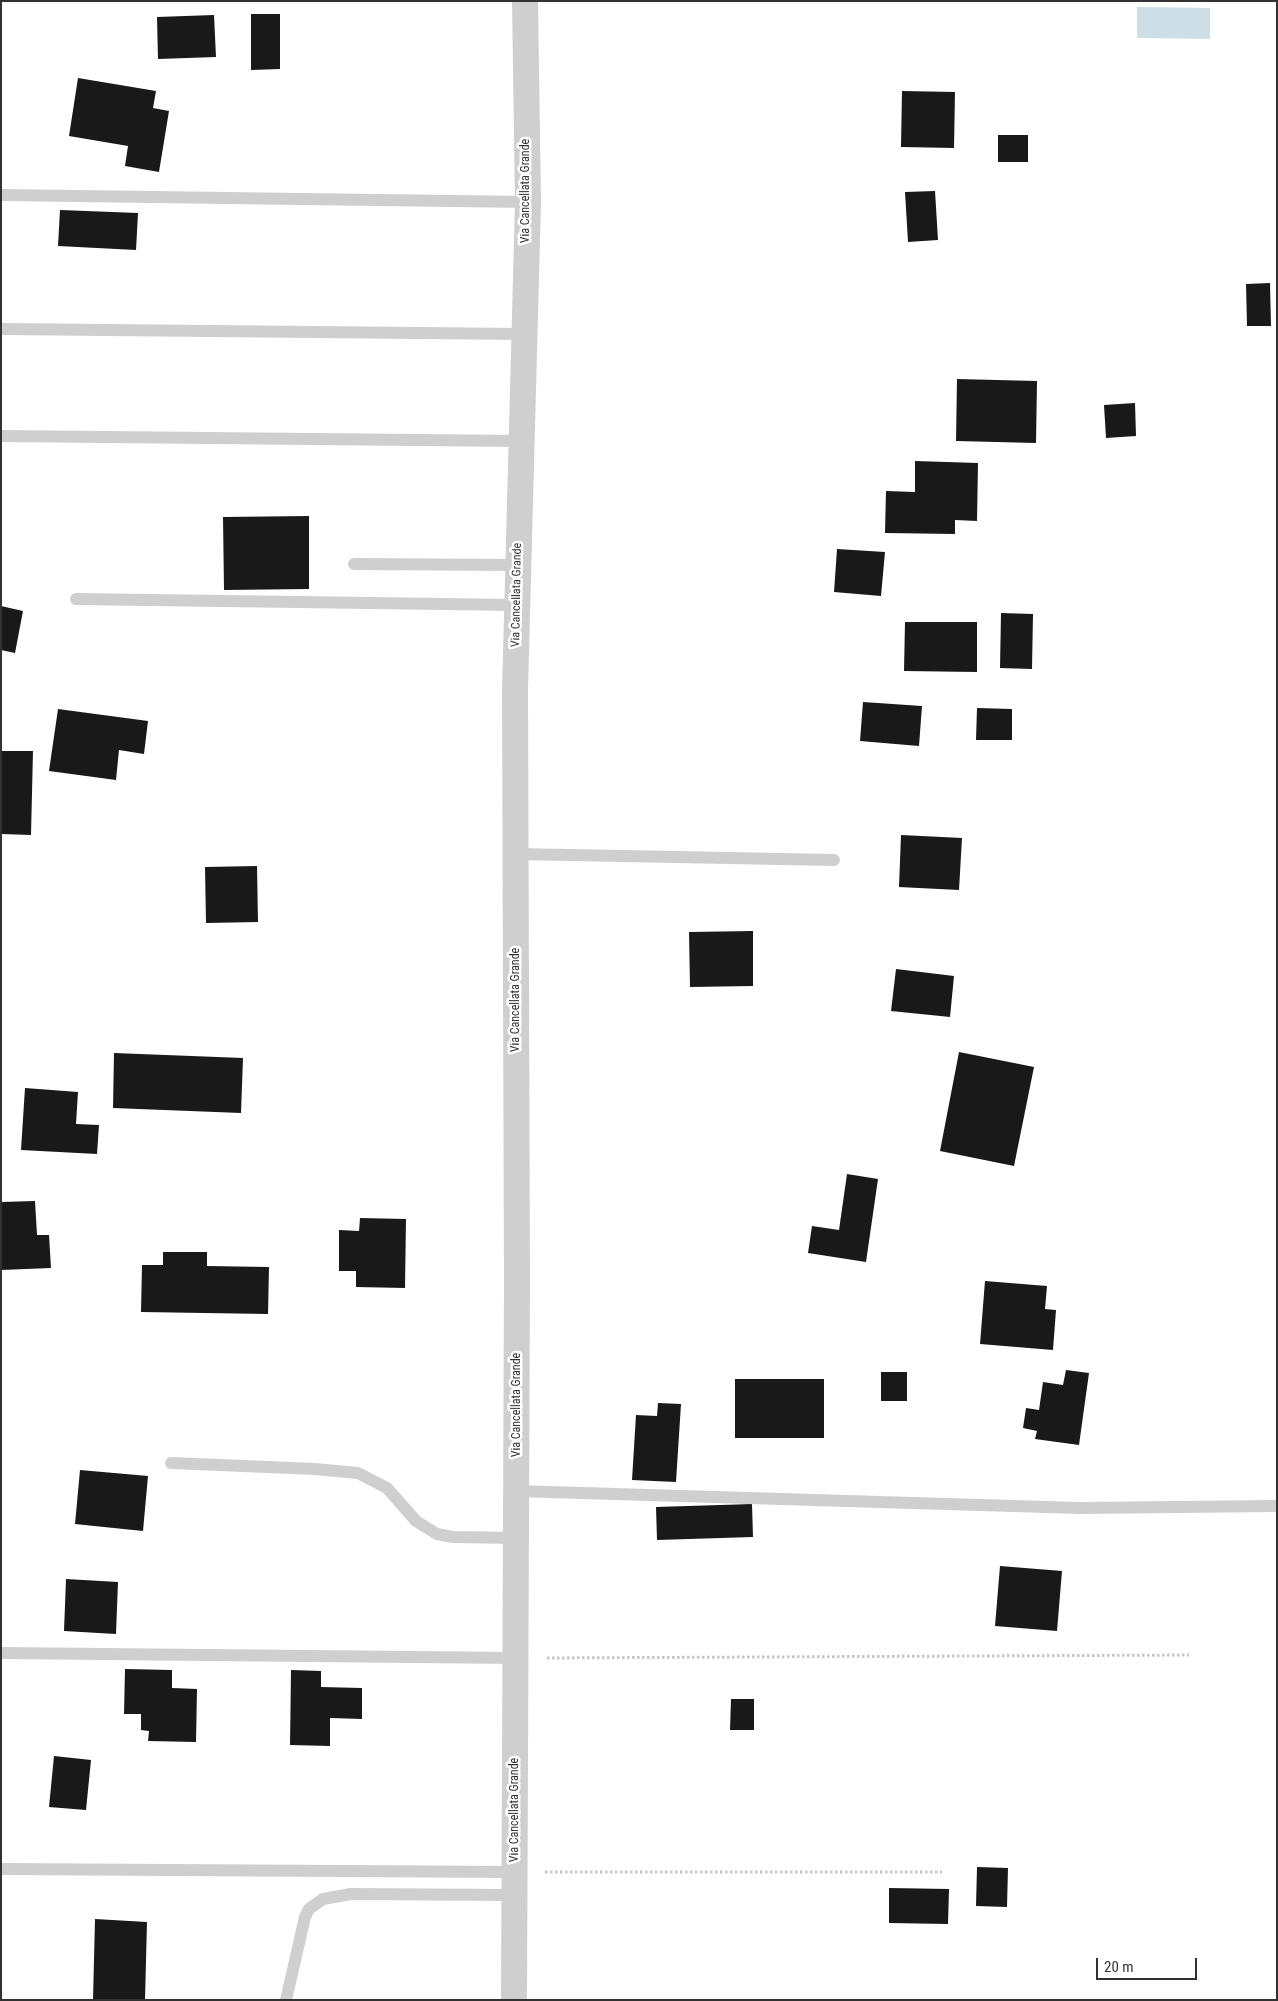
<!DOCTYPE html>
<style>
body{margin:0}
#map{position:relative;width:1278px;height:2001px;overflow:hidden;background:#fff;font-family:"Roboto Condensed",sans-serif}
canvas{display:block}
.frame{position:absolute;inset:0;border:2px solid #323232;pointer-events:none}
.scale{position:absolute;left:1096px;top:1958px;width:101px;height:22px;box-sizing:border-box;border:2px solid #323232;border-top:0;padding-left:6px;font-size:15px;line-height:18px;white-space:nowrap;color:#323232;-webkit-text-stroke:4px #fff;paint-order:stroke}
</style>
<div id="map">
<canvas width="1278" height="2001"></canvas>
<div class="frame"></div>
<div class="scale">20 m</div>
</div>
<script>
const ctx = document.querySelector('canvas').getContext('2d');
ctx.lineJoin = 'round';
function fill(path, color) { ctx.fillStyle = color; ctx.fill(path, 'evenodd'); }
const toPath = rows => new Path2D(rows.map(r => 'M' + r).join(''));
function stroke(path, color, width, dash) { ctx.strokeStyle = color; ctx.lineWidth = width; ctx.lineCap = dash ? 'butt' : 'round'; ctx.setLineDash(dash || []); ctx.stroke(path); }
function write(font, color, halo, rows, align = 'center') {
  ctx.font = font + ' "Roboto Condensed",sans-serif'; ctx.lineWidth = 5; ctx.setLineDash([]); ctx.textBaseline = 'middle'; ctx.strokeStyle = halo; ctx.fillStyle = color; for (const [text, x, y, turn = 0] of rows) {
    ctx.save(); ctx.translate(x, y); ctx.rotate((+turn || 0) * Math.PI / 180); ctx.textAlign = isNaN(turn) ? turn : align; if (halo) ctx.strokeText(text, 0, 0); ctx.fillText(text, 0, 0); ctx.restore();
  }
}
const water = toPath([
 [1137,7,1210,8,1210,39,1137,38]
]);
const building = toPath([
 [251,14,280,14,280,69,251,70],
 [214,15,216,57,158,59,157,17],
 [78,78,156,91,153,108,169,111,159,172,125,166,128,146,69,136],
 [902,91,955,92,954,148,901,147],
 [998,135,1028,135,1028,162,998,162],
 [935,191,938,240,908,242,905,192],
 [60,210,138,213,136,250,58,246],
 [1270,283,1271,326,1247,326,1246,284],
 [957,379,1037,381,1036,443,956,441],
 [1135,403,1136,436,1106,438,1104,405],
 [915,461,978,463,977,521,955,520,955,534,885,533,886,491,915,492],
 [309,516,309,589,224,590,223,517],
 [837,549,885,552,881,596,834,592],
 [1,606,23,611,15,653,1,650],
 [1001,613,1033,614,1032,669,1000,668],
 [905,622,977,622,977,672,904,671],
 [863,702,922,706,919,746,860,741],
 [977,708,1012,709,1012,740,976,740],
 [58,709,148,721,144,754,119,750,116,780,49,771],
 [1,751,33,751,31,835,1,834],
 [901,835,962,838,959,890,899,887],
 [257,866,258,922,206,923,205,867],
 [753,931,753,986,690,987,689,932],
 [896,969,954,976,950,1017,891,1011],
 [959,1052,1034,1067,1014,1166,940,1151],
 [114,1053,243,1058,241,1113,113,1108],
 [25,1088,78,1092,76,1124,99,1125,97,1154,21,1150],
 [847,1174,878,1179,866,1262,808,1253,812,1226,839,1230],
 [35,1201,37,1235,49,1235,51,1268,1,1270,1,1202],
 [360,1218,406,1219,405,1288,356,1287,356,1271,339,1271,339,1230,359,1231],
 [163,1252,207,1252,207,1266,269,1267,268,1314,141,1312,142,1265,163,1265],
 [985,1281,1047,1286,1045,1309,1056,1310,1053,1350,980,1344],
 [1066,1370,1089,1373,1079,1445,1035,1439,1037,1431,1023,1428,1026,1408,1039,1410,1043,1382,1063,1385],
 [881,1372,907,1372,907,1401,881,1401],
 [735,1379,824,1379,824,1438,735,1438],
 [658,1403,681,1404,676,1482,632,1480,636,1415,657,1416],
 [80,1470,148,1476,143,1531,75,1524],
 [752,1504,753,1537,657,1540,656,1507],
 [1000,1566,1062,1571,1057,1631,995,1626],
 [66,1579,118,1582,116,1634,64,1631],
 [125,1669,172,1670,172,1688,197,1689,196,1742,148,1741,149,1731,141,1730,141,1714,124,1714],
 [291,1670,321,1671,321,1687,362,1688,362,1719,330,1718,330,1746,290,1745],
 [731,1699,754,1699,754,1730,730,1730],
 [54,1756,91,1760,86,1810,49,1807],
 [977,1867,1008,1868,1007,1907,976,1906],
 [889,1888,949,1889,948,1924,889,1923],
 [95,1919,147,1922,145,2000,93,2000]
]);
const path = toPath([
 [547,1658,1189,1655],
 [545,1872,942,1872]
]);
const service = toPath([
 [1,195,528,202],
 [1,329,524,334],
 [1,436,521,441],
 [354,564,518,565],
 [76,599,517,605],
 [516,854,834,860],
 [171,1463,315,1469,358,1473,387,1488,416,1521,437,1534,453,1537,516,1538],
 [516,1491,1079,1508,1277,1506],
 [1,1653,516,1658],
 [1,1869,515,1872],
 [286,2000,305,1917,309,1909,323,1899,351,1894,515,1895]
]);
const minor = toPath([
 [514,2000,517,1280,515,691,528,202,525,1]
]);
const streetNames = [
 ["Via Cancellata Grande",526,191,-90],
 ["Via Cancellata Grande",517,595,-89],
 ["Via Cancellata Grande",516,1000,-90],
 ["Via Cancellata Grande",517,1405,-90],
 ["Via Cancellata Grande",515,1810,-90]
];
fill(water, '#cddee6');
fill(building, '#191919');
stroke(path, '#c6c6c6', 3, [2.5, 2.5]);
stroke(service, '#cfcfcf', 12);
stroke(minor, '#cfcfcf', 26);
write('12px', '#323232', '#fff', streetNames);
</script>
